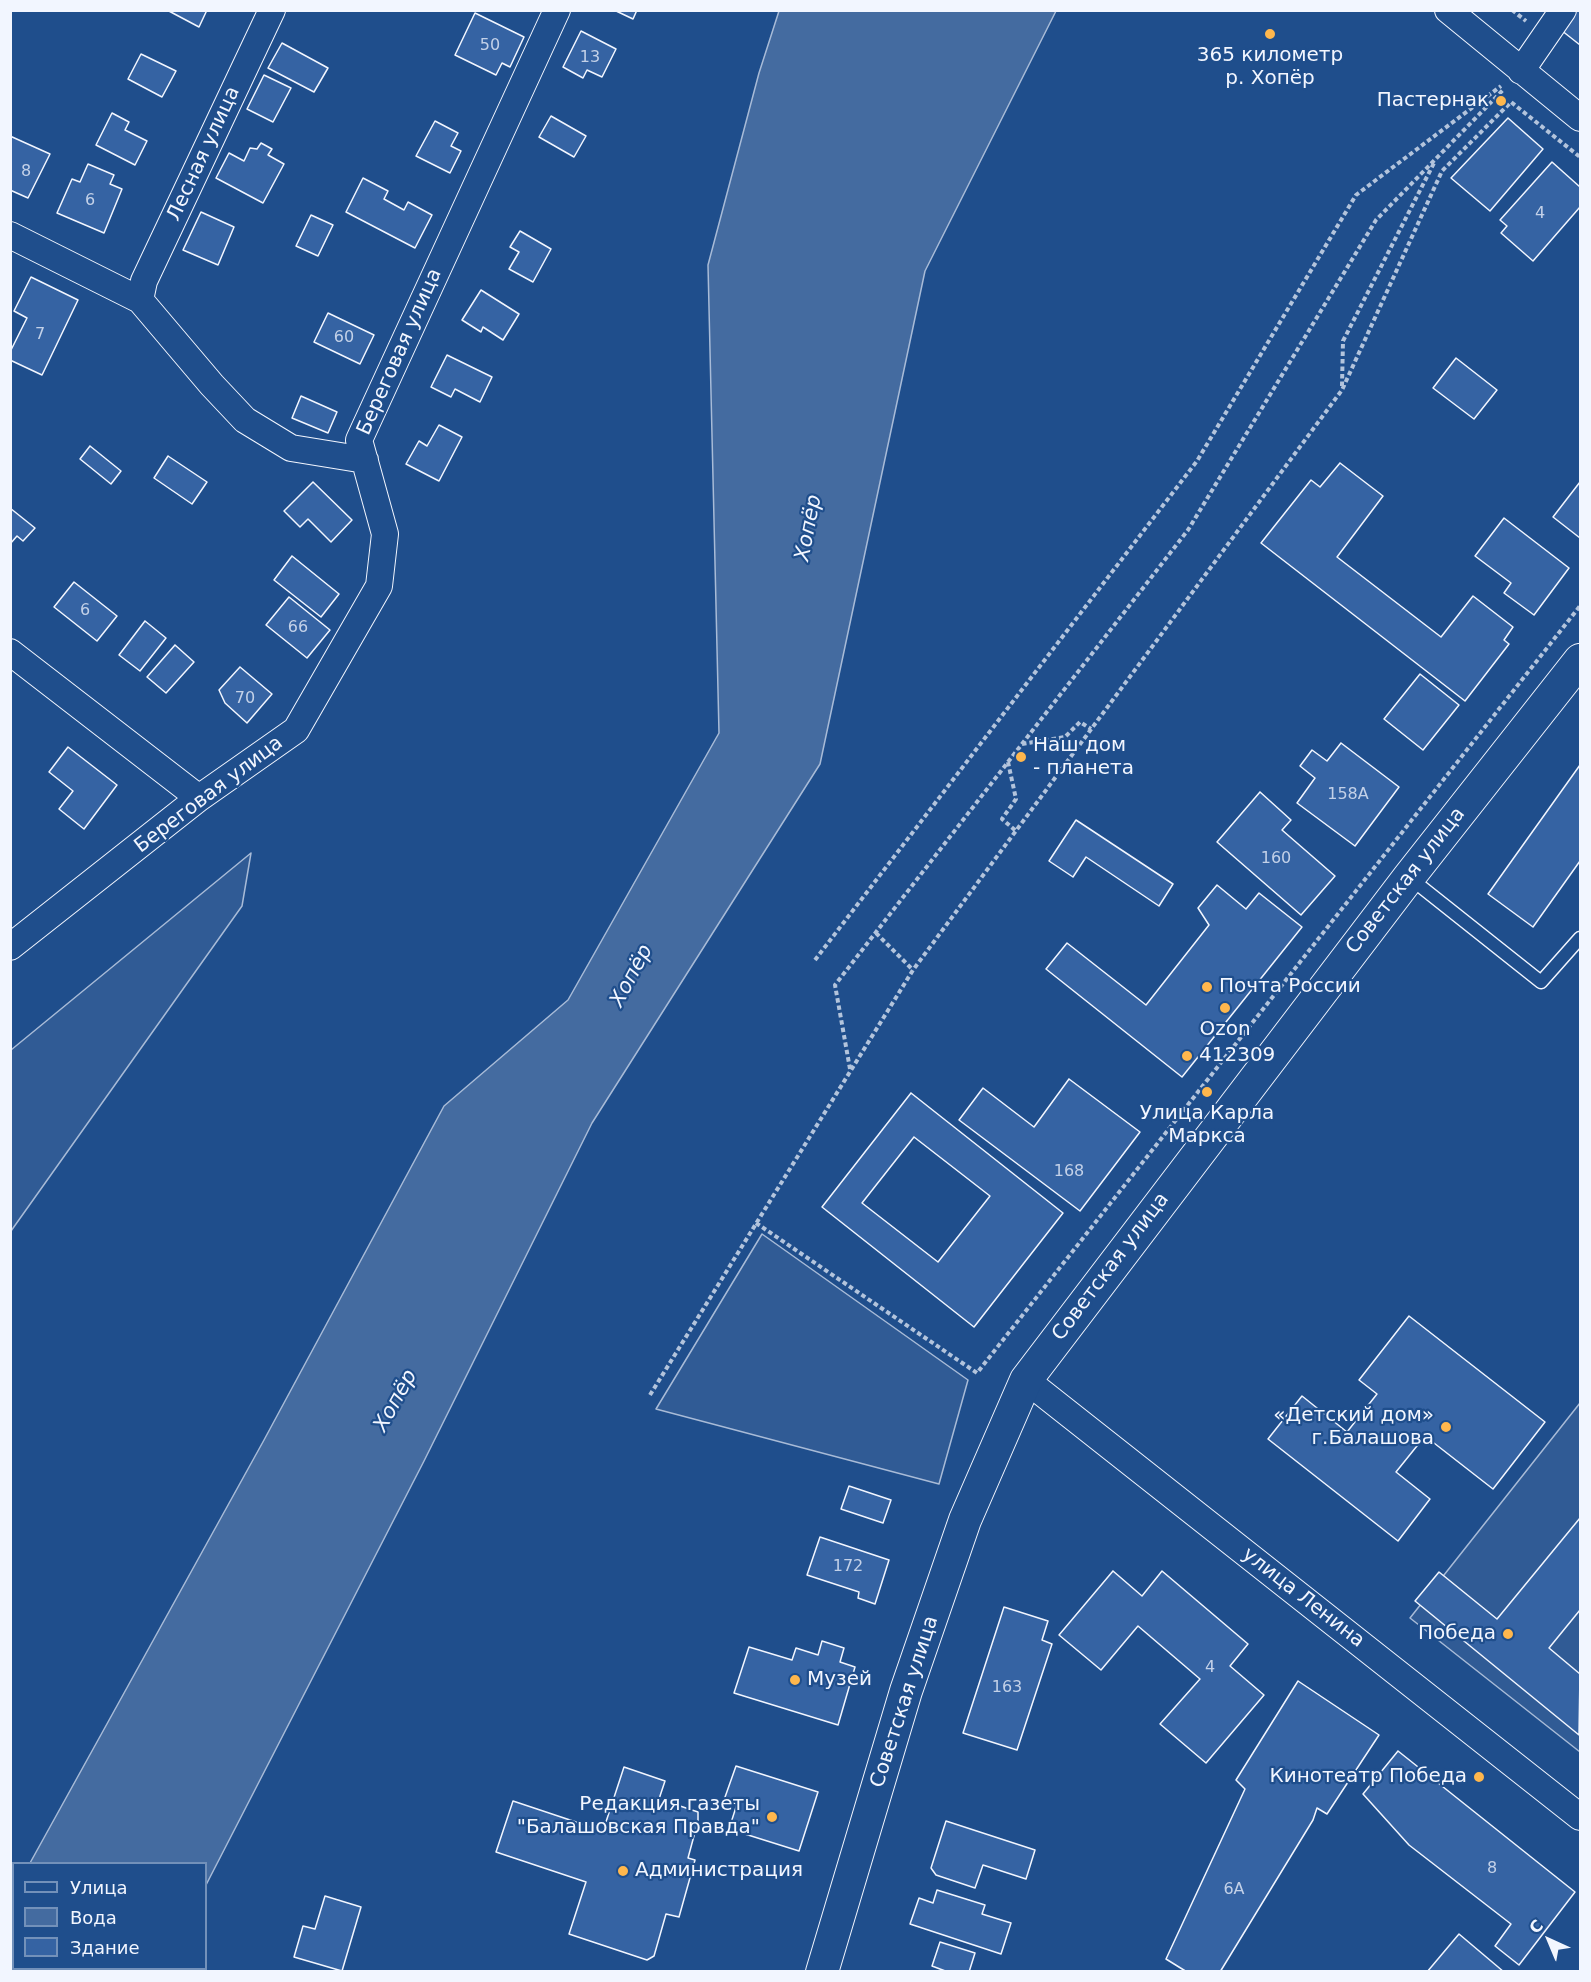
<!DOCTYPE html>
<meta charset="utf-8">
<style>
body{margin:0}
#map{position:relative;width:1591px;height:1982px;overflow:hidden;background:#1f4e8c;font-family:"DejaVu Sans",sans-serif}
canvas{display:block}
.frame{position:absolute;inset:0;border:12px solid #f2f6ff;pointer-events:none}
.legend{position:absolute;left:12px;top:1862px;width:195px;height:108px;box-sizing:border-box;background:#1f4e8c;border:2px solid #7391ba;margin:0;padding:8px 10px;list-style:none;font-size:18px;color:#f2f6ff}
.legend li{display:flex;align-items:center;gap:12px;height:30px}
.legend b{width:30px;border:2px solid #7391ba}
.north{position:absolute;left:1519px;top:1910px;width:60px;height:60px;-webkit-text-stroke:4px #1f4e8c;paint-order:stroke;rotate:316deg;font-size:16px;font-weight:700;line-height:24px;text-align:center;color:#f2f6ff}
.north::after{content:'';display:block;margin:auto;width:21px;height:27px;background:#f2f6ff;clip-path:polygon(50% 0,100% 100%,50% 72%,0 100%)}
</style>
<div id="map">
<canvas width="1591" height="1982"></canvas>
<div class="frame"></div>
<ul class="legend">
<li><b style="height:8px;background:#1f4e8c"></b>Улица</li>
<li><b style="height:16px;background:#446ba0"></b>Вода</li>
<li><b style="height:16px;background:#3563a3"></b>Здание</li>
</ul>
<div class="north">С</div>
</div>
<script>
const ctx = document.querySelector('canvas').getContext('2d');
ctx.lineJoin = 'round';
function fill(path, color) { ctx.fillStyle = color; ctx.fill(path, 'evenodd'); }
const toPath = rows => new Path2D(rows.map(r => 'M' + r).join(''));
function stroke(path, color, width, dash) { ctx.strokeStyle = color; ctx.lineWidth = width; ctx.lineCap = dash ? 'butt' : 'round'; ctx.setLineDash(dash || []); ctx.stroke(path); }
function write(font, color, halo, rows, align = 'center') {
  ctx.font = font + ' "DejaVu Sans",sans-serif'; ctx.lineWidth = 4.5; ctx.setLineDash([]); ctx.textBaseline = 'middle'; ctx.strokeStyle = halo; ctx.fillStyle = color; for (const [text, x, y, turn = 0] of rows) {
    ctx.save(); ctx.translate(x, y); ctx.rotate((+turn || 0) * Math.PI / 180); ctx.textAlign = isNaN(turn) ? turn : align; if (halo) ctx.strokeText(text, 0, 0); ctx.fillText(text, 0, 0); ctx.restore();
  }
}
const built = toPath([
 [251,853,242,906,11,1231,11,1050,251,853],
 [762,1234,968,1380,939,1484,656,1409,762,1234],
 [1580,1403,1580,1752,1410,1618,1580,1403]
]);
const water = toPath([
 [779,11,1056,11,925,271,820,764,592,1123,424,1461,206,1885,206,1864,30,1863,264,1440,444,1106,568,1000,719,733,708,265,759,73,779,11],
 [13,1893,14,1968,163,1969,161,1971,11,1971,10,1898,13,1893]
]);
const building = toPath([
 [167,10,207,10,199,27,167,10],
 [614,10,637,10,633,19,614,10],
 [1576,10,1580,10,1580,45,1561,30,1576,10],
 [475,13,524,37,510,67,502,63,496,75,455,55,475,13],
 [581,31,616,49,602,77,587,70,583,78,563,67,581,31],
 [282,43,328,68,314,92,268,68,282,43],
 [141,54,176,71,162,97,128,79,141,54],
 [264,75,291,88,273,122,247,109,264,75],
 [112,113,129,122,125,130,147,141,135,165,96,145,112,113],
 [551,116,586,136,574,157,539,137,551,116],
 [1508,118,1543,149,1490,211,1451,178,1508,118],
 [435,121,458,133,451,146,461,151,450,173,416,156,435,121],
 [10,136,50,154,28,198,10,190,10,136],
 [261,143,272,149,268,155,284,164,263,203,216,178,229,153,244,161,250,148,257,149,261,143],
 [1552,162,1580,187,1580,207,1533,261,1501,233,1507,226,1500,220,1552,162],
 [88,164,114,175,110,184,122,189,104,233,57,213,72,179,80,182,88,164],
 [363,178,388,191,384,199,404,210,408,202,432,215,415,248,346,212,363,178],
 [201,212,234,227,218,265,183,250,201,212],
 [311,215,333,225,318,256,296,246,311,215],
 [520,231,551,249,533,282,509,269,519,252,510,247,520,231],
 [31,277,78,300,42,375,10,360,10,352,27,318,14,311,31,277],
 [481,290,519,314,503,340,483,327,481,332,462,320,481,290],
 [328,313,374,335,360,364,314,342,328,313],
 [447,355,492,377,480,402,455,389,451,397,431,387,447,355],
 [1456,358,1497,390,1474,419,1433,388,1456,358],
 [301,396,337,412,328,433,292,418,301,396],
 [439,425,462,437,439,481,406,464,419,441,427,446,439,425],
 [90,446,121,471,111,484,80,459,90,446],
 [168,456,207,482,192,504,154,478,168,456],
 [1340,463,1383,496,1337,557,1441,637,1473,596,1513,627,1504,640,1509,644,1465,701,1261,543,1311,480,1320,487,1340,463],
 [313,482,352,520,331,542,308,519,300,527,284,511,313,482],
 [1580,482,1580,538,1553,517,1580,482],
 [10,508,35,528,23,541,17,536,10,544,10,508],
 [1504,518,1569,568,1534,615,1504,593,1511,583,1475,556,1504,518],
 [292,556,339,594,321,617,274,580,292,556],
 [74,582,117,616,97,641,54,607,74,582],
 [289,597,330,630,307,658,266,625,289,597],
 [145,621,166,638,140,671,119,655,145,621],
 [175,645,194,662,166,693,147,677,175,645],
 [240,667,272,694,247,723,225,703,219,690,240,667],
 [1420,674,1459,705,1423,750,1384,719,1420,674],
 [1341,743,1399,787,1355,846,1297,803,1315,778,1300,766,1312,750,1327,761,1341,743],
 [68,747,117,785,84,829,59,809,73,791,49,772,68,747],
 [1580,765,1580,861,1533,927,1488,894,1580,765],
 [1260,792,1291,820,1282,830,1335,876,1301,915,1217,842,1260,792],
 [1076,820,1173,884,1159,906,1086,857,1073,877,1049,861,1076,820],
 [1217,885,1246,909,1259,893,1302,927,1182,1077,1046,969,1067,943,1146,1005,1209,925,1198,908,1217,885],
 [1069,1079,1140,1132,1080,1211,959,1120,983,1088,1034,1127,1069,1079],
 [911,1093,1063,1213,974,1327,822,1207,911,1093],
 [914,1137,990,1196,938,1262,862,1203,914,1137],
 [1409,1316,1545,1422,1493,1489,1425,1436,1396,1472,1430,1499,1398,1541,1268,1439,1302,1396,1347,1432,1377,1394,1359,1380,1409,1316],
 [849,1486,891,1500,883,1523,841,1509,849,1486],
 [1580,1518,1580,1610,1549,1648,1580,1674,1579,1735,1415,1601,1439,1572,1497,1619,1580,1518],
 [820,1537,889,1560,875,1604,858,1598,859,1592,807,1575,820,1537],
 [1113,1571,1142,1596,1162,1571,1248,1644,1230,1666,1264,1695,1206,1763,1160,1724,1200,1679,1138,1626,1101,1670,1059,1635,1113,1571],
 [1004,1607,1048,1621,1042,1640,1052,1644,1017,1750,963,1733,1004,1607],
 [822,1641,844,1648,840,1662,855,1667,838,1725,734,1693,749,1647,792,1660,796,1648,818,1655,822,1641],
 [1298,1681,1379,1735,1327,1814,1317,1808,1313,1820,1220,1972,1187,1972,1166,1959,1245,1789,1236,1780,1298,1681],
 [1398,1751,1575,1892,1519,1965,1495,1946,1511,1924,1409,1845,1363,1794,1398,1751],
 [736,1766,818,1792,799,1851,729,1829,737,1804,724,1800,736,1766],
 [624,1767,665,1781,659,1799,698,1812,698,1821,688,1858,695,1860,679,1917,666,1914,654,1956,647,1960,569,1934,586,1882,496,1852,513,1801,603,1831,624,1767],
 [946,1821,1035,1850,1026,1879,983,1865,975,1888,936,1875,931,1868,946,1821],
 [937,1890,985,1905,982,1914,1011,1923,1001,1954,910,1924,919,1898,933,1903,937,1890],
 [325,1896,361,1907,342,1971,294,1957,303,1926,315,1929,325,1896],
 [1459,1934,1504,1972,1427,1972,1459,1934],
 [940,1942,975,1953,969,1972,948,1972,932,1966,940,1942]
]);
const path = toPath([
 [1512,10,1526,21],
 [1342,386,1343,341,1434,163],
 [1022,744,1065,737,1080,722,1091,729],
 [1008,762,1016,799,1002,819,1016,831],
 [876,933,913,970],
 [815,960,1197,461,1356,195,1501,86],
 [850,1069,835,985,1188,530,1376,220,1504,89],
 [756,1223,977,1373,1580,606],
 [650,1395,913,970,1342,390,1442,171,1511,102,1580,157]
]);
const service = toPath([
 [1410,878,1541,982,1580,938]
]);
const minor = toPath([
 [1448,10,1580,118],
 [1521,71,1563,10],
 [10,235,140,300,212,385,245,420,291,448,365,460],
 [140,300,144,281,272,10],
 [10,652,199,798],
 [10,947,199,798,296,730,379,586,385,534,359,440,557,10],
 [1026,1380,1580,1817]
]);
const tertiary = toPath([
 [822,1972,906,1691,965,1520,1026,1380,1409,877,1580,660]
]);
const markers = [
 [1270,34,6,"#ffb74d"],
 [1501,101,6,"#ffb74d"],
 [1021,757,6,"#ffb74d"],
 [1207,987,6,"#ffb74d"],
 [1225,1008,6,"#ffb74d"],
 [1187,1056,6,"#ffb74d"],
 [1207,1092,6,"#ffb74d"],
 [1446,1427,6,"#ffb74d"],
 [1508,1634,6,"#ffb74d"],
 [795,1680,6,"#ffb74d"],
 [1479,1777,6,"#ffb74d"],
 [772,1817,6,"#ffb74d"],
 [623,1871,6,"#ffb74d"]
];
const numberNames = [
 ["50",490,46],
 ["13",590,58],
 ["8",26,172],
 ["6",90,201],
 ["4",1540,214],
 ["7",40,335],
 ["60",344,338],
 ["6",85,611],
 ["66",298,628],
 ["70",245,699],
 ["158А",1348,795],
 ["160",1276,859],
 ["168",1069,1172],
 ["172",848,1567],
 ["4",1210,1668],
 ["163",1007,1688],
 ["8",1492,1869],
 ["6А",1234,1890]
];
const poiNames = [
 ["365 километр",1270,56,"center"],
 ["р. Хопёр",1270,79,"center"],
 ["Пастернак",1489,101],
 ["Наш дом",1033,746,"left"],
 ["- планета",1033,769,"left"],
 ["Почта России",1219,987,"left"],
 ["Ozon",1225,1030,"center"],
 ["412309",1199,1056,"left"],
 ["Улица Карла",1207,1114,"center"],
 ["Маркса",1207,1137,"center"],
 ["«Детский дом»",1434,1416],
 ["г.Балашова",1434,1439],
 ["Победа",1496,1634],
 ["Музей",807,1680,"left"],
 ["Кинотеатр Победа",1467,1777],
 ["Редакция газеты",760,1805],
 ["\"Балашовская Правда\"",760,1828],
 ["Администрация",635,1871,"left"]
];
const streetNames = [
 ["Лесная улица",204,154,-65],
 ["Береговая улица",400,352,-66],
 ["Береговая улица",209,795,-37],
 ["Советская улица",1406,881,-52],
 ["Советская улица",1111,1267,-53],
 ["улица Ленина",1303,1598,38],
 ["Советская улица",905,1702,-72]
];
const waterNames = [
 ["Хопёр",809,528,-79],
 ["Хопёр",632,976,-62],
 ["Хопёр",396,1401,-61]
];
fill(built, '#305b95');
stroke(built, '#a8bbd7', 1.5);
fill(water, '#446ba0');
stroke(water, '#a8bbd7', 1.5);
fill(building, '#3563a3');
stroke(building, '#f2f6ff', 1.5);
stroke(service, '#f2f6ff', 15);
stroke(minor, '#f2f6ff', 28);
stroke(tertiary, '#f2f6ff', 34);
stroke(path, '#b3c4dc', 4, [4.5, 3]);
stroke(service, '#1f4e8c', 12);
stroke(minor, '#1f4e8c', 26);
stroke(tertiary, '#1f4e8c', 32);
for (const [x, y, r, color] of markers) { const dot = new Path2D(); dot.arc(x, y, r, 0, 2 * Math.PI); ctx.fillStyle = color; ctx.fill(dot); stroke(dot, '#1f4e8c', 2); }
write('16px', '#c3d1e8', null, numberNames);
write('20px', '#f2f6ff', '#1f4e8c', poiNames, 'right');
write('20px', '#f2f6ff', '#1f4e8c', streetNames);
write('italic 21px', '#f2f6ff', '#1f4e8c', waterNames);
</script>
